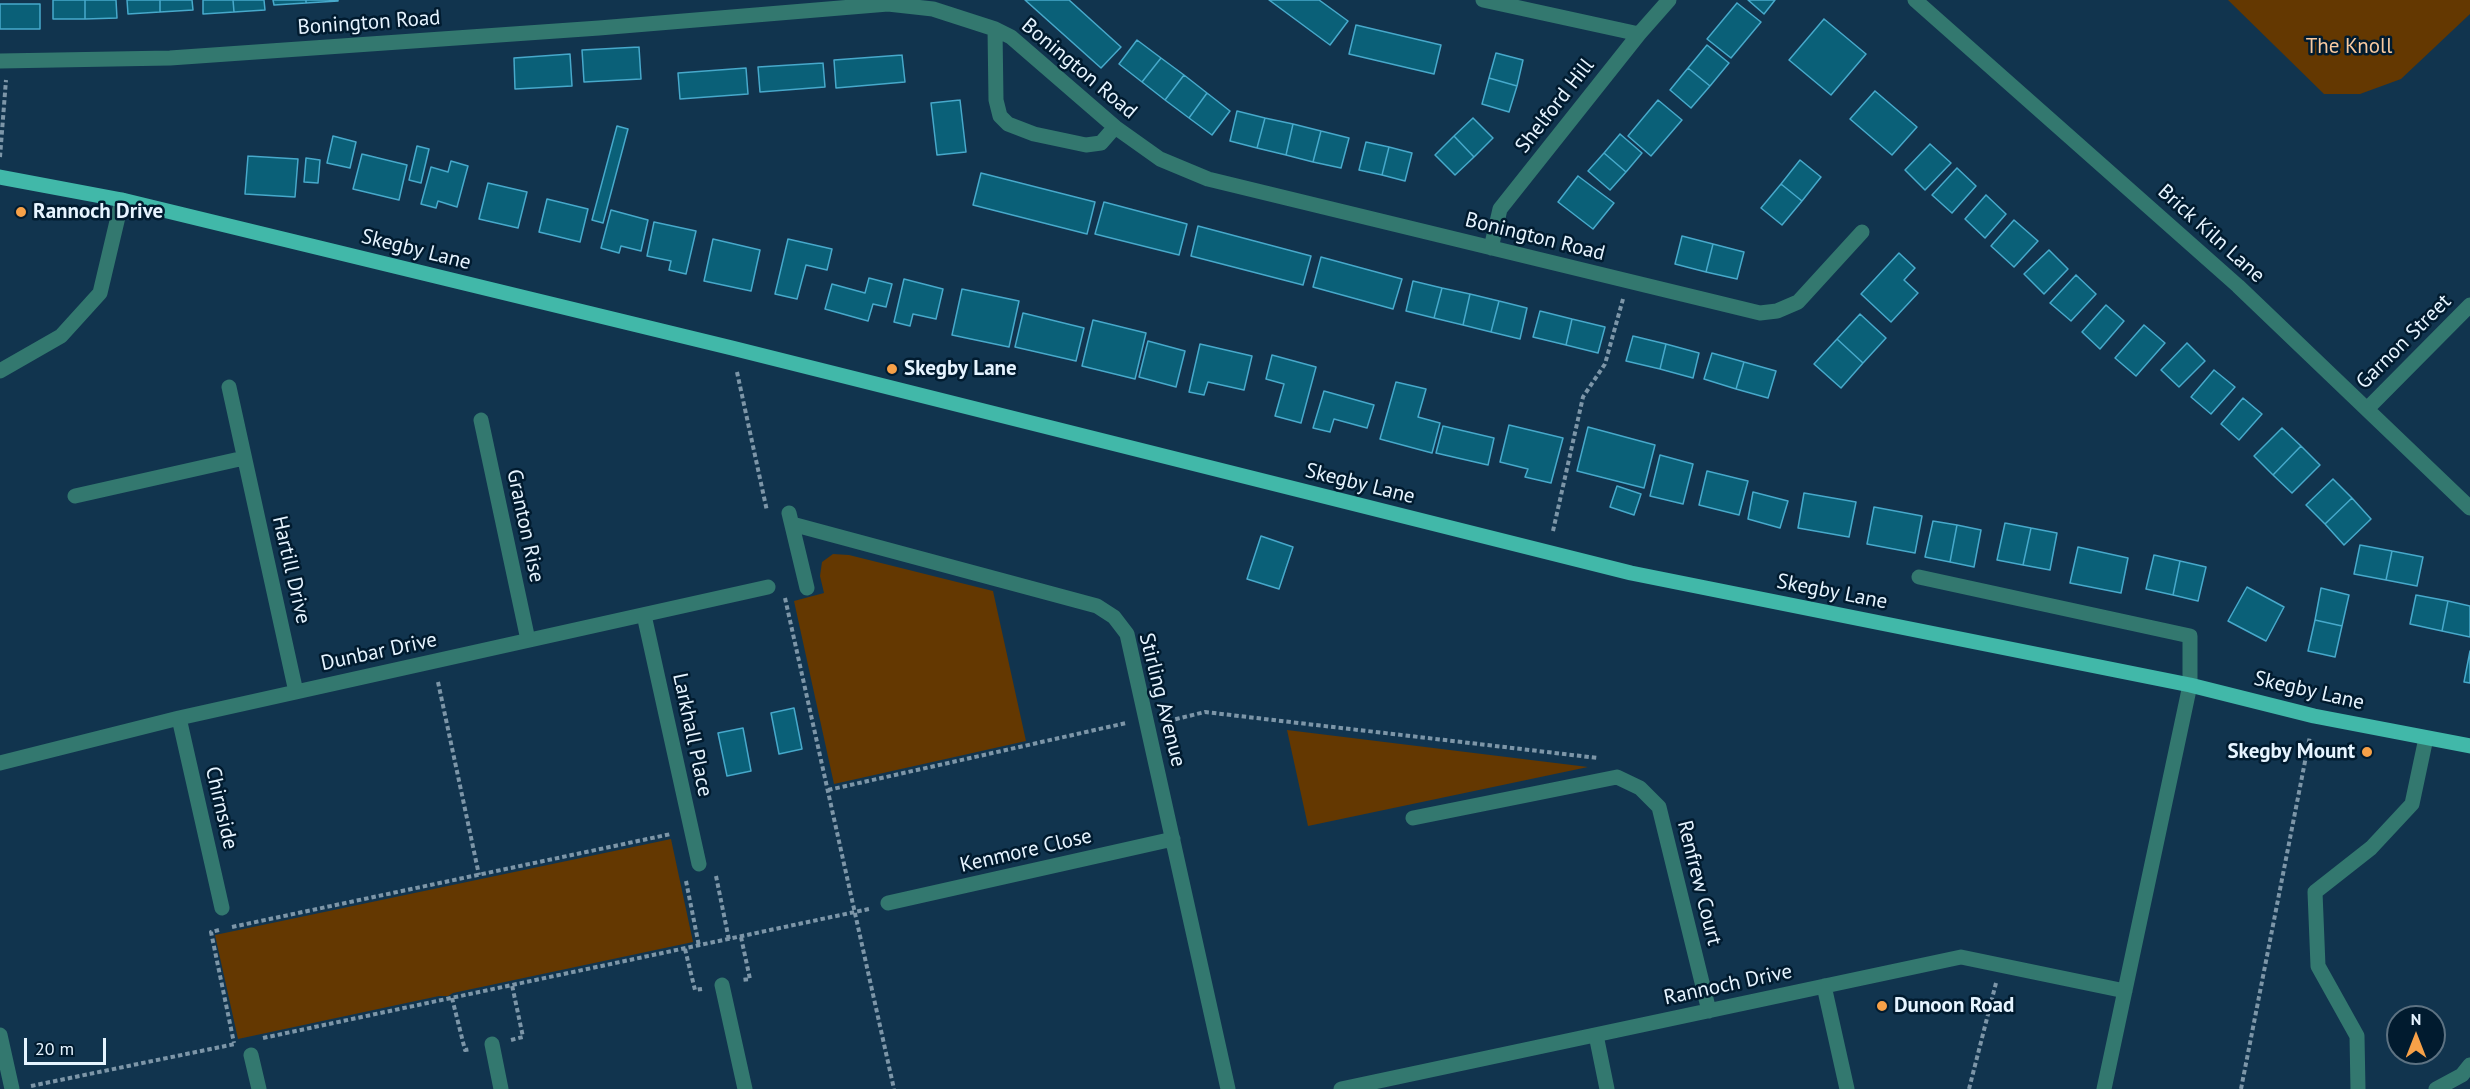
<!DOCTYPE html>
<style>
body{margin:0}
#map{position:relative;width:2470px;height:1089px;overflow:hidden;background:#11344e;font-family:"PT Sans",sans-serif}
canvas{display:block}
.north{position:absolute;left:2386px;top:1005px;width:60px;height:60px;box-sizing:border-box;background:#011b2f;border:2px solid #5d7282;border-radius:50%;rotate:0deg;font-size:16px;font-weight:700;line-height:24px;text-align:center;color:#e6f4ff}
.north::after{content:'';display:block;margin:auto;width:21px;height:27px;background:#f7a148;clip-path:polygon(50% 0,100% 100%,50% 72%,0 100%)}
.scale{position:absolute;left:24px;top:1038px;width:82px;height:27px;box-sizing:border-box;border:3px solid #e6f4ff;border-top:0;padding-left:8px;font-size:18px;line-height:21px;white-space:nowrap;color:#e6f4ff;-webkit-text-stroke:4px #011b2f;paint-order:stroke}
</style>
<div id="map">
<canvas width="2470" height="1089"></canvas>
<div class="north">N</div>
<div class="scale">20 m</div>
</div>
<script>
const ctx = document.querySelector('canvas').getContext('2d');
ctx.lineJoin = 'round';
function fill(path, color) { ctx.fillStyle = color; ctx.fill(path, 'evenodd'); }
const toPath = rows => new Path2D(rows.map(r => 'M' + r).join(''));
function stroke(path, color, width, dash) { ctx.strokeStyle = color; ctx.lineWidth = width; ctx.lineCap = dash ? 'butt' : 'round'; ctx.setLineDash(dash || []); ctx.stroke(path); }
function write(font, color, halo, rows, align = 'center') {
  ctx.font = font + ' "PT Sans",sans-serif'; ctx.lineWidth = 5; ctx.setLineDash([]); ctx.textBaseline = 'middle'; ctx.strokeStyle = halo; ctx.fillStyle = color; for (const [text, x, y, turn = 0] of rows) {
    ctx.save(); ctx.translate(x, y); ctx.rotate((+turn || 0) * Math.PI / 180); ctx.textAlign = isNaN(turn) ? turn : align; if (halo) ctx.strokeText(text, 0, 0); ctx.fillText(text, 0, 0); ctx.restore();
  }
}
const green = toPath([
 [2228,0,2470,0,2470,14,2401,79,2360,94,2324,94],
 [833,554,849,555,993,591,1026,741,834,784,794,601,824,593,820,576,822,562],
 [1287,730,1588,767,1308,826],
 [671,839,693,942,453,993,448,996,439,996,238,1039,215,935]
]);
const building = toPath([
 [53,0,85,0,85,19,53,19,53,0],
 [85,0,116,0,117,18,85,19,85,0],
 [127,0,160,0,160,12,128,14,127,0],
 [160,0,192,0,193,10,160,12,160,0],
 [203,0,233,0,234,12,203,14,203,0],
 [233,0,264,0,265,10,234,12,233,0],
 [273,0,306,0,306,3,274,5,273,0],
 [306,0,338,0,338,1,306,3,306,0],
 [1025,0,1069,0,1121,47,1101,68,1025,0],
 [1269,0,1319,0,1348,21,1330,45,1269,0],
 [1748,0,1775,0,1764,14,1748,0],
 [1737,3,1761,22,1731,58,1707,39,1737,3],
 [0,4,40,4,40,29,0,29,0,4],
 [1824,19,1866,54,1831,95,1789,60,1824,19],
 [1356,25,1441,45,1434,74,1349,54,1356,25],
 [1137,40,1161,58,1142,82,1119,64,1137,40],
 [1707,45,1729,63,1710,86,1688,68,1707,45],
 [639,47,641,79,584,82,582,50,639,47],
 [1496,53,1523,60,1517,86,1489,78,1496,53],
 [570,54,572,86,515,89,514,58,570,54],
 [902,55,905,82,836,88,834,60,902,55],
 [1161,58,1184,75,1165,100,1142,82,1161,58],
 [823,63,825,87,760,92,758,67,823,63],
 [746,68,748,94,680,99,678,73,746,68],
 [1688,68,1710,86,1691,108,1670,90,1688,68],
 [1184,75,1207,93,1189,118,1165,100,1184,75],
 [1489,78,1517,86,1509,112,1482,104,1489,78],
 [1875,91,1917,127,1892,155,1850,119,1875,91],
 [1207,93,1230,111,1212,135,1189,118,1207,93],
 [960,100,966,152,937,155,931,103,960,100],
 [1658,100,1682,120,1651,156,1628,136,1658,100],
 [1237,111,1265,118,1257,148,1230,141,1237,111],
 [1265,118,1293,124,1286,155,1257,148,1265,118],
 [1473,118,1493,138,1474,157,1454,136,1473,118],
 [1293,124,1321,131,1313,162,1286,155,1293,124],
 [617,126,628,129,603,223,592,220,617,126],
 [1321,131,1349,138,1341,168,1313,162,1321,131],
 [1620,134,1642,153,1626,172,1604,153,1620,134],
 [333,136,356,142,350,168,327,163,333,136],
 [1454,136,1474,157,1455,175,1435,155,1454,136],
 [1366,142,1389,147,1382,175,1359,170,1366,142],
 [1930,144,1951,163,1925,190,1905,170,1930,144],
 [417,146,429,149,421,183,409,180,417,146],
 [1389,147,1412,153,1405,181,1382,175,1389,147],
 [1604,153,1626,172,1610,190,1588,171,1604,153],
 [362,154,407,165,399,200,353,189,362,154],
 [248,156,298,159,295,197,245,194,248,156],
 [306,158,320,160,318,183,304,182,306,158],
 [1800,160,1821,177,1802,201,1781,184,1800,160],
 [451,161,468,166,457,207,438,201,436,208,421,204,431,167,448,172,451,161],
 [1957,168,1976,186,1952,213,1932,195,1957,168],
 [981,173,1095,202,1087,234,973,205,981,173],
 [1578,176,1614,203,1593,229,1558,202,1578,176],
 [488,183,527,192,518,228,479,219,488,183],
 [1781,184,1802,201,1782,225,1761,208,1781,184],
 [1986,195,2006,214,1985,238,1965,219,1986,195],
 [547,199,588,209,580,242,539,232,547,199],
 [1104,202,1187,224,1179,255,1095,234,1104,202],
 [611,210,648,220,641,251,621,246,619,253,601,248,611,210],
 [2014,220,2038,241,2014,267,1991,246,2014,220],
 [654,222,696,231,686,274,669,270,671,261,647,256,654,222],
 [1198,226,1311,256,1303,285,1191,256,1198,226],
 [1682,236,1713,244,1706,272,1675,264,1682,236],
 [713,239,760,250,751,291,704,281,713,239],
 [788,239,832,249,827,270,806,265,797,299,775,294,788,239],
 [1713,244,1744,252,1737,279,1706,272,1713,244],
 [2049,250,2068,269,2044,294,2024,274,2049,250],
 [1899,253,1915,268,1904,280,1918,293,1891,322,1861,294,1899,253],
 [1321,257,1402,279,1393,309,1313,287,1321,257],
 [2076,275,2096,294,2071,321,2050,303,2076,275],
 [869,278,892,284,886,307,873,304,868,321,825,309,832,284,865,293,869,278],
 [904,279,943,289,936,319,913,314,910,326,894,322,904,279],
 [1413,281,1442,288,1434,318,1406,311,1413,281],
 [1442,288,1470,294,1463,325,1434,318,1442,288],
 [962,289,1019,301,1009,347,952,335,962,289],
 [1470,294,1499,301,1491,332,1463,325,1470,294],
 [1499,301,1527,308,1520,339,1491,332,1499,301],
 [2106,305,2124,321,2100,349,2082,332,2106,305],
 [1540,311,1572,319,1566,345,1533,337,1540,311],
 [1023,313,1084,328,1076,361,1015,347,1023,313],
 [1860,314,1886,338,1863,363,1837,339,1860,314],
 [1572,319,1605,327,1598,353,1566,345,1572,319],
 [1093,320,1146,333,1135,379,1082,366,1093,320],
 [2144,325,2165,343,2136,376,2115,358,2144,325],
 [1633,336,1666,344,1660,369,1626,361,1633,336],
 [1837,339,1863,363,1841,388,1814,364,1837,339],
 [1148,341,1185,351,1176,387,1139,377,1148,341],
 [2187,343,2205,361,2179,387,2161,370,2187,343],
 [1200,344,1252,356,1244,390,1208,382,1204,395,1189,392,1200,344],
 [1666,344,1699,353,1693,378,1660,369,1666,344],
 [1712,353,1744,362,1736,389,1704,379,1712,353],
 [1272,355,1316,367,1301,423,1275,416,1284,384,1266,379,1272,355],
 [1744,362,1776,371,1768,398,1736,389,1744,362],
 [2214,370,2235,387,2211,414,2191,397,2214,370],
 [1396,382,1426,389,1418,417,1440,423,1432,453,1380,439,1396,382],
 [1324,391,1374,405,1367,428,1334,419,1330,432,1313,428,1324,391],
 [2243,398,2262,414,2239,440,2221,424,2243,398],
 [1509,425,1563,438,1551,483,1525,477,1528,469,1500,462,1509,425],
 [1443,426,1494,438,1488,465,1436,453,1443,426],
 [1588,427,1655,445,1644,488,1577,471,1588,427],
 [2282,428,2301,446,2273,475,2254,456,2282,428],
 [2301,446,2320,465,2292,493,2273,475,2301,446],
 [1660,455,1693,464,1683,504,1650,496,1660,455],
 [1707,471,1748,481,1739,515,1699,505,1707,471],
 [2333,479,2352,498,2325,524,2306,505,2333,479],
 [1617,486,1641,494,1634,515,1610,507,1617,486],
 [1753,492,1788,501,1780,528,1748,519,1753,492],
 [1804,493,1856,502,1849,537,1798,528,1804,493],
 [2352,498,2371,519,2344,545,2325,524,2352,498],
 [1874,507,1922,516,1915,553,1867,544,1874,507],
 [1933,521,1957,525,1950,562,1925,557,1933,521],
 [2005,523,2031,528,2023,565,1997,560,2005,523],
 [1957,525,1981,530,1974,567,1950,562,1957,525],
 [2031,528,2057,533,2050,570,2023,565,2031,528],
 [1261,536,1293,547,1279,589,1247,579,1261,536],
 [2360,545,2392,551,2386,580,2354,574,2360,545],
 [2078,547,2128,558,2121,593,2070,583,2078,547],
 [2392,551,2423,557,2417,586,2386,580,2392,551],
 [2154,555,2180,561,2173,595,2146,589,2154,555],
 [2180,561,2206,567,2198,601,2173,595,2180,561],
 [2247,587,2284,607,2266,641,2228,621,2247,587],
 [2321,588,2349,595,2342,626,2315,620,2321,588],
 [2416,595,2448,601,2442,631,2410,624,2416,595],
 [2448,601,2470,606,2470,637,2442,631,2448,601],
 [2315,620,2342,626,2335,657,2308,651,2315,620],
 [2470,651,2470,683,2464,682,2470,651],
 [794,708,802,749,779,754,771,713,794,708],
 [743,728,751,771,727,776,718,733,743,728]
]);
const path = toPath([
 [0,157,6,80],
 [737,372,767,511],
 [1553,531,1583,397,1605,364,1623,299],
 [785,598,894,1089],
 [438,682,479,875],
 [1168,721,1205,712,1598,758],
 [828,790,1126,723],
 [716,876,729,940],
 [686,881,699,946],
 [232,927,671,834],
 [219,930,211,932,234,1043],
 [741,937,750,979,742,980],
 [685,949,695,990,702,989],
 [452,998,465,1050,471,1049],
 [263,1038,869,909],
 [511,1040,523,1037,512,985],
 [31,1086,235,1044],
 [1969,1089,1996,983],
 [2241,1089,2310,736]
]);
const minor = toPath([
 [1483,0,1639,34],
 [1915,0,2238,286,2470,508],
 [995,29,996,100,1000,116,1008,124,1034,134,1086,145,1101,143,1115,127],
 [0,61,170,58,599,28,888,4,933,9,995,29,1011,37,1115,127,1160,159,1208,179,1760,313,1777,311,1798,302,1862,232],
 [1491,248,1500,209,1639,34,1669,0],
 [0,371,61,336,100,293,122,200],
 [229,387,296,692],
 [2367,409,2470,305],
 [481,420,528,640],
 [75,496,244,458],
 [789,513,807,588],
 [792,524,1097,606,1114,617,1127,634,1228,1089],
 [1919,577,2190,636,2190,685,2104,1089],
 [644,615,699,864],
 [179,718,222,908],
 [0,763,179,718,768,587],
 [1413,818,1617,777,1640,788,1659,807,1709,1011],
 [888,903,1173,839],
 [722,985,745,1089],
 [1824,986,1847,1089],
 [0,1035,12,1089],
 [1596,1035,1607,1089],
 [492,1044,501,1089],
 [251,1055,259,1089],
 [1341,1089,1961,957,2125,991],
 [2358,1089,2357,1036,2318,966,2315,892,2371,848,2412,804,2426,738],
 [2436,1089,2462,1075,2470,1065]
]);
const major = toPath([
 [0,177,122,200,732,348,1631,573,2190,685,2314,716,2470,746]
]);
const markers = [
 [21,212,6,"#f7a148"],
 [892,369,6,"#f7a148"],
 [2367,752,6,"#f7a148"],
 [1882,1006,6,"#f7a148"]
];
const streetNames = [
 ["Bonington Road",369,23,-4],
 ["Bonington Road",1079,69,40],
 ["Shelford Hill",1555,106,-52],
 ["Brick Kiln Lane",2211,234,42],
 ["Bonington Road",1535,237,14],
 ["Skegby Lane",416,250,14],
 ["Garnon Street",2404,342,-45],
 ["Skegby Lane",1360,484,14],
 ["Granton Rise",525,526,78],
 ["Hartill Drive",291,570,77],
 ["Skegby Lane",1832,592,11],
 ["Dunbar Drive",379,652,-12],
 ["Skegby Lane",2309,691,13],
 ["Stirling Avenue",1162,700,76],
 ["Larkhall Place",692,735,78],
 ["Chirnside",221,808,77],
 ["Kenmore Close",1026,851,-13],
 ["Renfrew Court",1699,883,76],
 ["Rannoch Drive",1728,985,-12]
];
const parkNames = [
 ["The Knoll",2349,47]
];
const poiNames = [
 ["Rannoch Drive",33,212],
 ["Skegby Lane",904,369],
 ["Skegby Mount",2355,752,"right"],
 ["Dunoon Road",1894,1006]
];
fill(green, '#643801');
fill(building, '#0a6078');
stroke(building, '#47a9cb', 1.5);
stroke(path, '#7d96a8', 4, [4.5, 3]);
stroke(minor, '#33786f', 15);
stroke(major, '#41b8a9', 15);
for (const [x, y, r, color] of markers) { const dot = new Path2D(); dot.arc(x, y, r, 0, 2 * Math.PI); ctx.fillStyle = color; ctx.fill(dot); stroke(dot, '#011b2f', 2); }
write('21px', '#e6f4ff', '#011b2f', streetNames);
write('21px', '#f9caa0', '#011b2f', parkNames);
write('bold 21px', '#e6f4ff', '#011b2f', poiNames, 'left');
</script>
